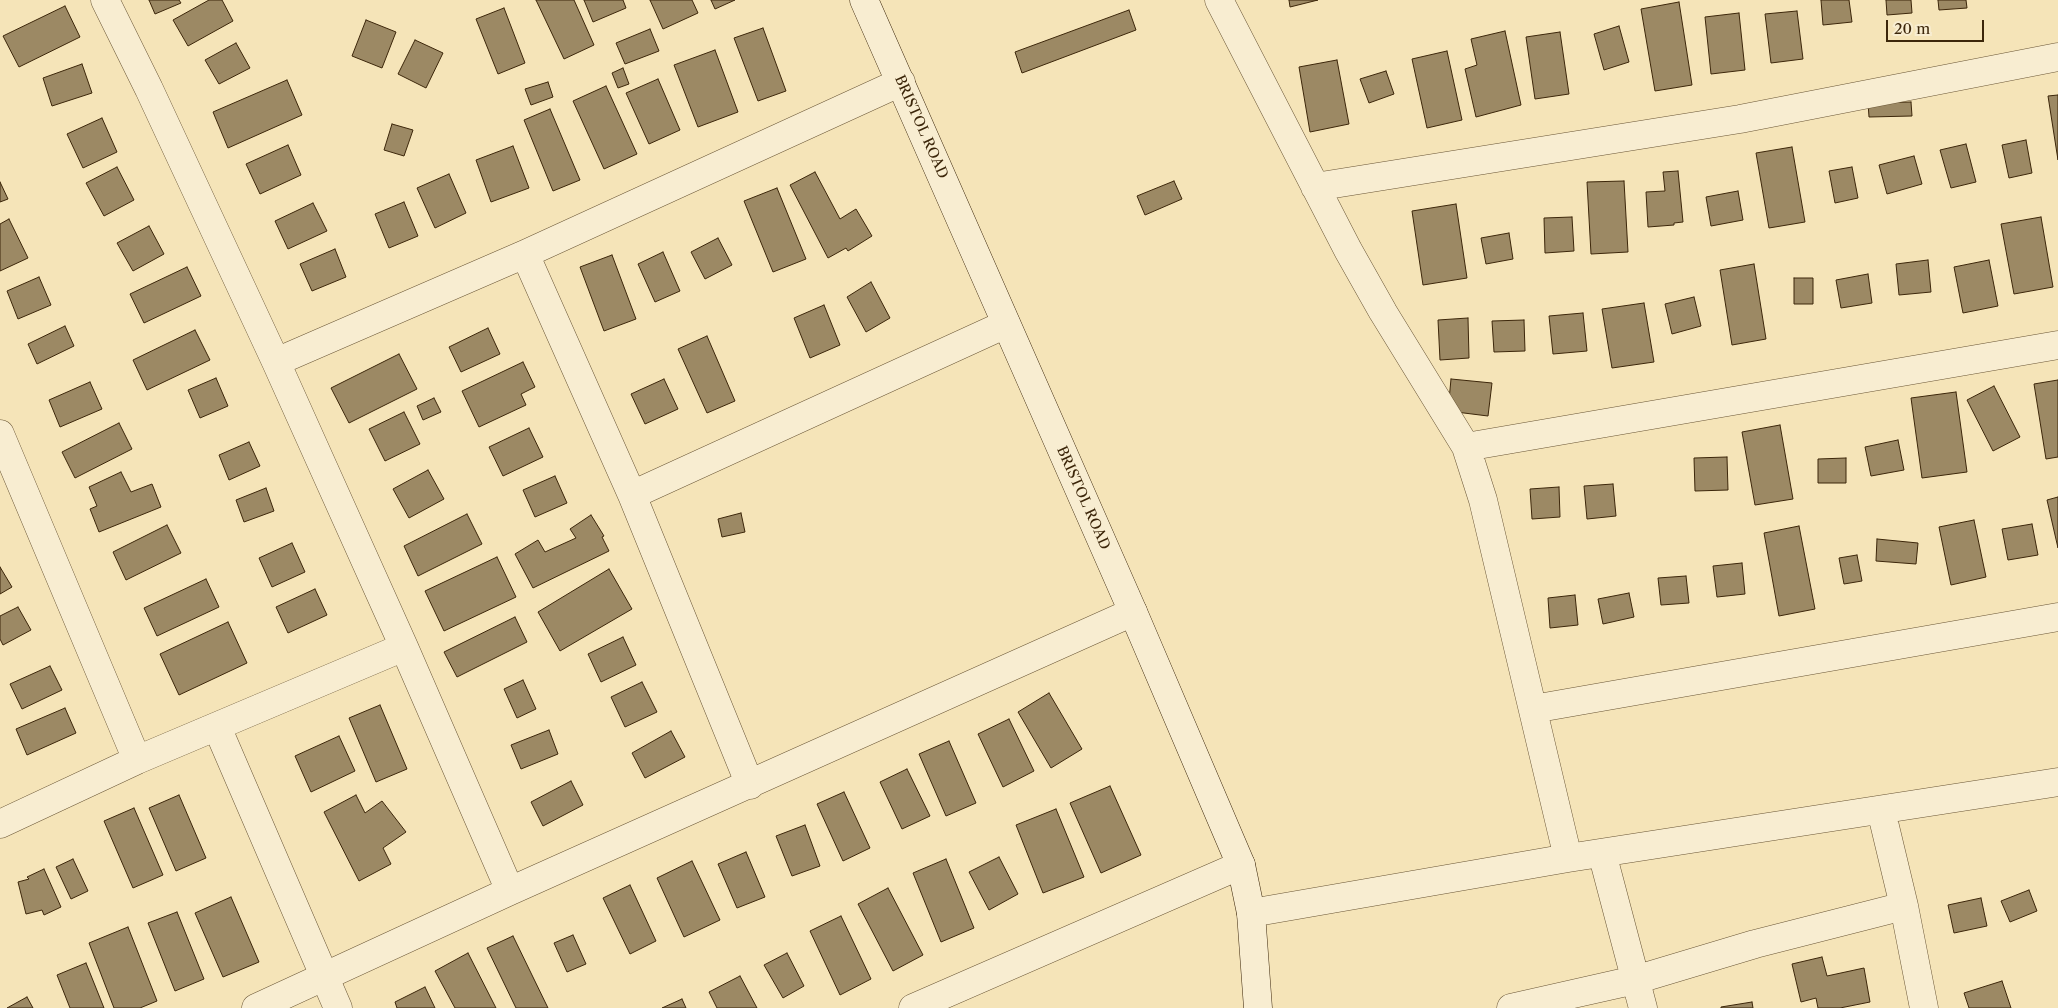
<!DOCTYPE html>
<style>
body{margin:0}
#map{position:relative;width:2058px;height:1008px;overflow:hidden;background:#f5e4b8;font-family:"Libre Caslon Text",serif}
canvas{display:block}
.scale{position:absolute;left:1886px;top:20px;width:98px;height:22px;box-sizing:border-box;border:2px solid #3c260a;border-top:0;padding-left:6px;font-size:15px;line-height:18px;white-space:nowrap;color:#3c260a;-webkit-text-stroke:4px #f8edd1;paint-order:stroke}
</style>
<div id="map">
<canvas width="2058" height="1008"></canvas>
<div class="scale">20 m</div>
</div>
<script>
const ctx = document.querySelector('canvas').getContext('2d');
ctx.lineJoin = 'round';
function fill(path, color) { ctx.fillStyle = color; ctx.fill(path, 'evenodd'); }
const toPath = rows => new Path2D(rows.map(r => 'M' + r).join(''));
function stroke(path, color, width, dash) { ctx.strokeStyle = color; ctx.lineWidth = width; ctx.lineCap = dash ? 'butt' : 'round'; ctx.setLineDash(dash || []); ctx.stroke(path); }
function write(font, color, halo, rows, align = 'center') {
  ctx.font = font + ' "Libre Caslon Text",serif'; ctx.lineWidth = 5; ctx.setLineDash([]); ctx.textBaseline = 'middle'; ctx.strokeStyle = halo; ctx.fillStyle = color; for (const [text, x, y, turn = 0] of rows) {
    ctx.save(); ctx.translate(x, y); ctx.rotate((+turn || 0) * Math.PI / 180); ctx.textAlign = isNaN(turn) ? turn : align; if (halo) ctx.strokeText(text, 0, 0); ctx.fillText(text, 0, 0); ctx.restore();
  }
}
const building = toPath([
 [149,0,179,0,181,3,155,14,149,0],
 [209,0,222,0,233,21,188,46,173,20,209,0],
 [536,0,574,0,594,45,564,59,536,0],
 [584,0,623,0,626,8,593,22,584,0],
 [650,0,692,0,698,13,663,29,650,0],
 [711,0,735,0,715,9,711,0],
 [1289,0,1318,0,1290,7,1289,0],
 [1821,0,1849,0,1852,22,1823,25,1821,0],
 [1886,0,1911,0,1912,13,1887,15,1886,0],
 [1938,0,1966,0,1967,8,1939,10,1938,0],
 [1679,2,1692,85,1655,91,1641,9,1679,2],
 [65,6,80,37,19,67,3,36,65,6],
 [504,8,525,63,498,74,476,19,504,8],
 [1129,10,1136,30,1022,73,1015,52,1129,10],
 [1797,11,1803,59,1771,63,1765,14,1797,11],
 [1739,13,1745,70,1711,74,1705,17,1739,13],
 [366,20,396,32,382,68,352,56,366,20],
 [1619,26,1629,62,1604,70,1594,34,1619,26],
 [763,28,786,91,758,101,734,38,763,28],
 [650,29,659,51,625,64,616,43,650,29],
 [1505,31,1521,105,1476,117,1465,69,1477,65,1471,39,1505,31],
 [1560,32,1569,94,1535,99,1526,37,1560,32],
 [415,40,443,53,426,88,398,74,415,40],
 [236,43,250,68,219,84,205,60,236,43],
 [715,50,738,112,698,127,674,65,715,50],
 [1447,51,1462,120,1427,128,1412,59,1447,51],
 [1337,60,1349,124,1310,132,1299,67,1337,60],
 [82,64,92,93,52,106,43,78,82,64],
 [623,68,629,84,618,88,612,73,623,68],
 [1386,71,1394,94,1369,103,1360,79,1386,71],
 [658,79,680,130,649,144,626,93,658,79],
 [287,80,302,115,228,148,213,112,287,80],
 [548,82,553,97,531,105,525,89,548,82],
 [606,86,637,154,604,169,573,101,606,86],
 [2058,95,2058,160,2048,96,2058,95],
 [1911,102,1912,116,1869,117,1868,103,1911,102],
 [550,109,580,180,553,191,524,120,550,109],
 [102,118,117,152,83,168,67,134,102,118],
 [392,124,413,130,404,156,384,150,392,124],
 [2026,140,2032,173,2009,178,2002,145,2026,140],
 [1966,144,1976,182,1951,188,1940,150,1966,144],
 [288,145,301,175,260,194,246,164,288,145],
 [513,146,529,188,491,202,476,160,513,146],
 [1792,147,1805,222,1769,228,1756,153,1792,147],
 [1914,156,1922,184,1887,194,1879,165,1914,156],
 [117,167,134,200,104,216,86,183,117,167],
 [1852,167,1858,198,1835,203,1829,171,1852,167],
 [1678,171,1683,222,1674,223,1674,225,1648,227,1646,192,1665,191,1663,172,1678,171],
 [815,172,840,219,856,209,872,236,848,251,846,248,828,258,790,185,815,172],
 [449,174,466,213,435,228,417,188,449,174],
 [1174,181,1182,199,1145,215,1137,196,1174,181],
 [1624,181,1628,252,1591,254,1587,182,1624,181],
 [0,182,8,199,0,202,0,182],
 [777,188,806,259,773,272,744,201,777,188],
 [1738,191,1743,220,1711,226,1706,197,1738,191],
 [404,202,418,236,389,248,375,214,404,202],
 [313,203,327,231,288,249,275,221,313,203],
 [1456,204,1467,278,1423,285,1412,211,1456,204],
 [1572,217,1574,251,1545,253,1544,218,1572,217],
 [2041,217,2053,287,2014,294,2001,224,2041,217],
 [9,219,28,258,0,271,0,224,9,219],
 [149,226,164,254,133,271,117,243,149,226],
 [1509,233,1513,259,1486,264,1481,238,1509,233],
 [718,238,732,265,705,279,691,252,718,238],
 [335,249,346,277,312,291,300,264,335,249],
 [663,252,680,291,655,302,638,264,663,252],
 [612,255,636,319,604,331,580,267,612,255],
 [1928,260,1931,292,1899,295,1896,264,1928,260],
 [1989,260,1998,306,1963,313,1954,267,1989,260],
 [1754,264,1766,339,1732,345,1720,270,1754,264],
 [187,267,201,296,144,323,130,294,187,267],
 [1868,274,1872,303,1841,308,1836,280,1868,274],
 [39,277,51,305,18,319,7,291,39,277],
 [1794,278,1813,278,1813,304,1794,304,1794,278],
 [871,282,890,318,866,332,847,297,871,282],
 [1694,297,1701,326,1672,334,1665,304,1694,297],
 [1644,303,1654,362,1612,368,1602,309,1644,303],
 [824,305,840,345,810,358,794,318,824,305],
 [1583,313,1587,351,1553,354,1549,316,1583,313],
 [1468,318,1469,358,1440,360,1438,320,1468,318],
 [1524,320,1525,351,1494,352,1492,321,1524,320],
 [65,326,74,346,37,364,28,344,65,326],
 [488,328,500,354,461,372,449,347,488,328],
 [195,330,210,360,147,390,133,360,195,330],
 [707,336,735,401,707,413,678,349,707,336],
 [399,354,417,389,349,423,331,388,399,354],
 [523,362,535,387,521,394,526,405,479,427,462,391,523,362],
 [216,378,228,406,200,418,188,390,216,378],
 [664,379,678,409,645,424,631,394,664,379],
 [1451,379,1492,383,1488,416,1448,411,1451,379],
 [2058,380,2058,457,2046,459,2034,384,2058,380],
 [90,382,102,409,60,427,49,400,90,382],
 [1994,386,2020,437,1993,451,1967,400,1994,386],
 [1956,392,1967,472,1922,478,1911,398,1956,392],
 [434,398,441,412,423,420,417,406,434,398],
 [404,412,420,444,385,461,369,429,404,412],
 [119,423,132,449,75,478,62,452,119,423],
 [1780,425,1793,499,1755,505,1742,432,1780,425],
 [529,428,543,457,503,476,489,447,529,428],
 [1898,440,1904,470,1871,476,1865,447,1898,440],
 [249,442,260,466,229,480,219,455,249,442],
 [1727,457,1728,490,1695,491,1694,458,1727,457],
 [1846,458,1846,483,1818,483,1818,459,1846,458],
 [428,470,444,499,409,518,393,489,428,470],
 [121,472,131,492,152,484,161,507,99,532,90,509,97,506,89,487,121,472],
 [555,476,567,503,535,517,523,490,555,476],
 [1613,484,1616,516,1587,519,1584,486,1613,484],
 [1559,487,1560,517,1532,519,1530,489,1559,487],
 [266,488,274,511,244,522,236,500,266,488],
 [2058,497,2058,548,2047,500,2058,497],
 [741,513,745,532,722,537,718,519,741,513],
 [467,514,482,544,418,576,404,546,467,514],
 [591,515,604,536,602,537,609,551,533,588,515,554,538,540,545,552,576,538,570,529,591,515],
 [1974,520,1986,577,1951,585,1939,527,1974,520],
 [2032,524,2038,555,2008,560,2002,529,2032,524],
 [167,525,181,553,126,580,113,552,167,525],
 [1799,526,1815,609,1779,616,1764,533,1799,526],
 [1877,539,1918,543,1916,564,1876,561,1877,539],
 [292,543,305,572,272,587,259,558,292,543],
 [1857,555,1862,581,1844,584,1839,558,1857,555],
 [497,557,516,597,444,631,425,591,497,557],
 [1742,563,1745,594,1717,597,1713,566,1742,563],
 [0,567,12,587,0,594,0,567],
 [609,569,632,609,560,651,538,612,609,569],
 [1686,576,1689,603,1661,605,1658,578,1686,576],
 [206,579,219,607,157,636,144,608,206,579],
 [315,589,327,615,288,633,276,607,315,589],
 [1629,593,1634,617,1603,624,1598,599,1629,593],
 [1575,595,1578,625,1550,628,1548,598,1575,595],
 [18,607,31,630,3,645,0,639,0,616,18,607],
 [515,617,527,642,457,677,444,652,515,617],
 [228,622,247,663,179,695,160,654,228,622],
 [623,637,636,665,601,682,588,654,623,637],
 [50,666,62,690,22,709,10,684,50,666],
 [523,680,536,709,517,718,504,689,523,680],
 [642,682,657,712,625,727,611,697,642,682],
 [1049,693,1082,749,1051,768,1018,712,1049,693],
 [380,705,407,769,376,782,349,718,380,705],
 [65,708,76,733,27,755,16,729,65,708],
 [1009,719,1034,771,1003,787,978,734,1009,719],
 [549,730,558,754,521,769,511,745,549,730],
 [671,731,685,757,645,778,632,753,671,731],
 [339,736,355,771,311,792,295,756,339,736],
 [949,741,976,803,946,816,919,754,949,741],
 [907,769,930,816,902,829,880,782,907,769],
 [571,781,583,805,543,826,531,802,571,781],
 [1110,786,1141,855,1101,873,1070,803,1110,786],
 [844,792,870,848,843,861,817,804,844,792],
 [179,795,206,858,176,871,149,808,179,795],
 [356,795,365,813,382,801,406,832,383,848,391,864,359,881,324,812,356,795],
 [134,808,163,875,133,888,104,821,134,808],
 [1056,809,1084,877,1043,893,1016,825,1056,809],
 [805,825,820,866,792,876,776,836,805,825],
 [746,852,765,897,737,908,718,864,746,852],
 [999,857,1018,894,989,910,969,872,999,857],
 [73,859,88,891,71,899,56,867,73,859],
 [946,859,974,928,941,942,913,873,946,859],
 [692,861,720,920,684,937,657,878,692,861],
 [44,869,61,907,44,915,42,910,26,914,18,882,29,879,27,877,44,869],
 [630,885,656,941,630,954,603,898,630,885],
 [888,888,923,955,893,971,858,904,888,888],
 [2029,890,2037,911,2010,922,2001,901,2029,890],
 [231,897,259,962,223,977,195,913,231,897],
 [1981,898,1987,926,1954,933,1948,905,1981,898],
 [177,912,204,979,175,991,148,923,177,912],
 [841,916,871,979,840,995,810,931,841,916],
 [128,927,157,1001,140,1008,114,1008,89,943,128,927],
 [573,935,586,964,567,972,554,943,573,935],
 [513,936,548,1008,516,1008,487,948,513,936],
 [468,953,496,1008,455,1008,435,971,468,953],
 [787,953,804,986,783,998,764,965,787,953],
 [1822,957,1827,976,1864,968,1870,1002,1840,1008,1818,1008,1816,998,1801,1002,1792,964,1822,957],
 [86,963,104,1008,70,1008,57,975,86,963],
 [740,976,757,1008,717,1008,709,992,740,976],
 [2002,981,2011,1008,1969,1008,1964,993,2002,981],
 [425,987,435,1008,397,1008,395,1002,425,987],
 [27,997,33,1008,7,1008,27,997],
 [682,999,686,1008,662,1008,682,999],
 [1752,1002,1753,1008,1721,1008,1721,1007,1752,1002]
]);
const street = toPath([
 [105,0,149,89,276,362,404,647,510,891],
 [1219,0,1348,250,1383,312,1466,447,1483,500,1568,858],
 [1315,187,1740,119,2058,57],
 [525,254,632,495,750,785],
 [276,362,525,254,901,82],
 [0,434,137,760],
 [1466,447,2058,345],
 [632,495,1006,324],
 [1533,709,2058,617],
 [217,727,338,1008],
 [1881,810,1904,906,1924,1008],
 [0,824,137,760,404,647],
 [1602,853,1643,1008],
 [1251,913,1568,858,2058,782],
 [256,1008,510,891,1133,612],
 [913,1008,1241,865],
 [1511,1008,1635,980,1755,944,1904,906]
]);
const secondary = toPath([
 [864,0,1133,612,1241,865,1251,913,1258,1008]
]);
const streetNames = [
 ["BRISTOL ROAD",921,127,66],
 ["BRISTOL ROAD",1083,498,66]
];
fill(building, '#9c8964');
stroke(building, '#3c260a', 1);
stroke(street, '#6a5636', 29);
stroke(secondary, '#3c260a', 29);
stroke(street, '#f8edd1', 28);
stroke(secondary, '#f8edd1', 28);
write('14px', '#3c260a', '#f8edd1', streetNames);
</script>
